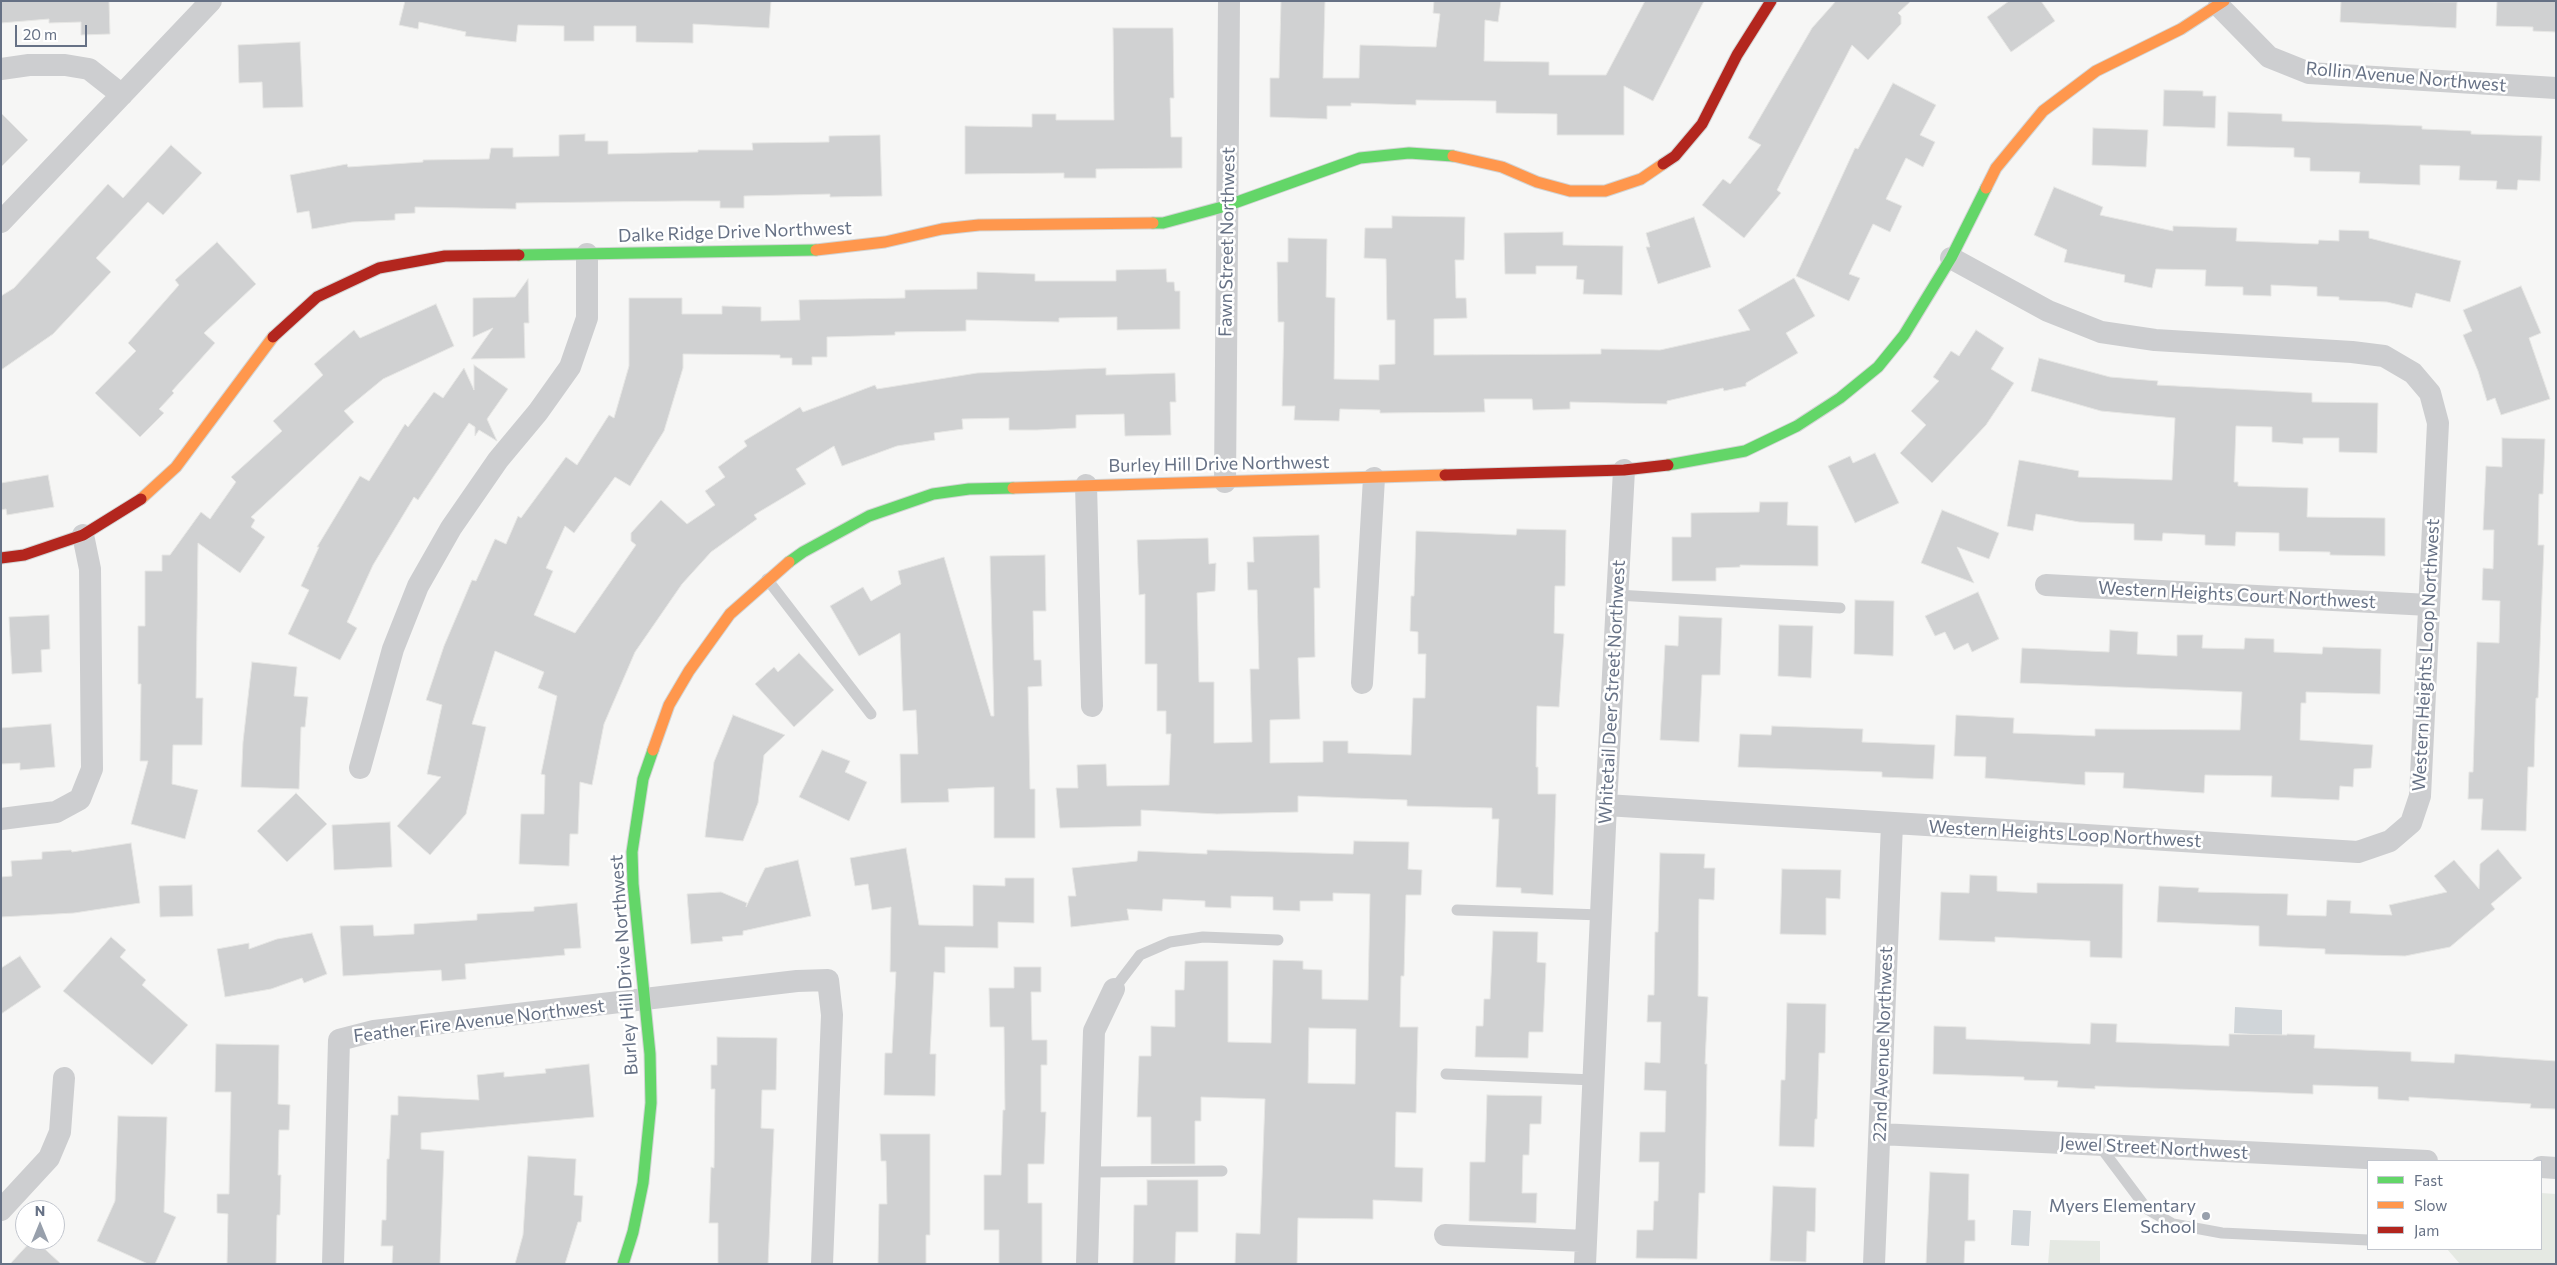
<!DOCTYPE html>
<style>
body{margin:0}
#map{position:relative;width:2557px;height:1265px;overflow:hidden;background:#f6f6f5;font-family:Commissioner,sans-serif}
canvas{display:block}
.frame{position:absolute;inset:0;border:2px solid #667185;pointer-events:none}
.legend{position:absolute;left:2367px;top:1160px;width:175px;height:90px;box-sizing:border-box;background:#fff;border:1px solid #c2c6ce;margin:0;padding:6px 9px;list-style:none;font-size:15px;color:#667185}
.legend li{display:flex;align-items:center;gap:10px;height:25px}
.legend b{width:25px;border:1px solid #c2c6ce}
.north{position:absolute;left:15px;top:1200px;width:50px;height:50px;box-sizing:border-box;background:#fff;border:1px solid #c2c6ce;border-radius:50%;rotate:0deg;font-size:14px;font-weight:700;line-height:20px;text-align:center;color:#667185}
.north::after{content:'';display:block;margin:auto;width:18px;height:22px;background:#98a0ac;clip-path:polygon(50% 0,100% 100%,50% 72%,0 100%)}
.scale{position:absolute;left:15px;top:25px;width:72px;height:22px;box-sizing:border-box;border:2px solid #667185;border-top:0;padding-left:6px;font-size:15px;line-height:18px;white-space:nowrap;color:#667185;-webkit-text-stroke:4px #fff;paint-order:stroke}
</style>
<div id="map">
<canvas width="2557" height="1265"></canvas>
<div class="frame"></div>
<ul class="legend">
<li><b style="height:6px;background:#63d668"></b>Fast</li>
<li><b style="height:6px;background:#ff974d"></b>Slow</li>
<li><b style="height:6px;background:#b3261e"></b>Jam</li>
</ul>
<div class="north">N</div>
<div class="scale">20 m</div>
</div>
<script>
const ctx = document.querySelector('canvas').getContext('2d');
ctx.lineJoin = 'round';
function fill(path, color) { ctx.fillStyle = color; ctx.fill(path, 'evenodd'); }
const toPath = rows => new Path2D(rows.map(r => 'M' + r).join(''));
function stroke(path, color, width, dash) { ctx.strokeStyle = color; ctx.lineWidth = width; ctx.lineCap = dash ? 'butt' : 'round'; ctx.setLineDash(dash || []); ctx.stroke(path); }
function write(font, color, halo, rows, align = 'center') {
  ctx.font = font + ' Commissioner,sans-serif'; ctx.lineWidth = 5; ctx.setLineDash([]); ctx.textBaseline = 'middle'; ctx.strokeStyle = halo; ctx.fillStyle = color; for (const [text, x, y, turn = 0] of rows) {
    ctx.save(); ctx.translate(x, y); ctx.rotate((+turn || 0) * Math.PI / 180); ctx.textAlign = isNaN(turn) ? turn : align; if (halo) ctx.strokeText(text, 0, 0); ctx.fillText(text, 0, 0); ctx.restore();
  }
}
const green = toPath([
 [2541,1193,2556,1194,2556,1264,2460,1264,2447,1249,2541,1249],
 [2050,1240,2100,1241,2100,1264,2048,1264]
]);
const water = toPath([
 [2235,1007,2282,1010,2282,1036,2234,1033],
 [2013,1210,2031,1211,2029,1246,2011,1245]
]);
const building = toPath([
 [1,1,109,1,110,34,81,35,81,22,49,23,49,19,1,23,1,1],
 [405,1,771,1,769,28,693,24,693,43,636,42,636,26,594,26,594,41,564,41,564,26,518,25,516,42,465,36,466,32,419,22,418,29,399,25,405,1],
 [1281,1,1325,1,1323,78,1359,78,1360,45,1436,47,1440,14,1433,13,1434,1,1501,1,1498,22,1485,20,1484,61,1549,62,1549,75,1606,75,1645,1,1704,1,1653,101,1624,86,1624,135,1557,135,1557,114,1496,113,1496,101,1416,100,1416,105,1351,103,1351,106,1327,106,1327,119,1270,117,1270,78,1279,78,1281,1],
 [1836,1,1911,1,1898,13,1901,16,1901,24,1868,60,1852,45,1777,190,1781,193,1744,238,1702,205,1723,179,1730,184,1761,145,1748,138,1812,28,1836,1],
 [2009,1,2041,1,2055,21,2011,52,1987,17,2009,1],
 [2341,1,2457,2,2456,28,2340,22,2341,1],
 [2497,1,2556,1,2556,32,2533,31,2533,27,2496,26,2497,1],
 [1113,28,1173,28,1174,98,1170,98,1171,137,1182,137,1182,168,1096,169,1096,178,1064,178,1064,173,965,174,965,126,1032,127,1032,114,1056,114,1056,120,1114,120,1113,28],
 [300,42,303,107,263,108,262,82,239,83,238,45,300,42],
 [1893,83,1936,105,1920,135,1935,142,1923,167,1906,158,1886,199,1902,206,1890,232,1873,224,1849,274,1860,278,1849,301,1796,276,1855,148,1858,149,1893,83],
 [2164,90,2203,91,2203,96,2216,96,2215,128,2163,126,2164,90],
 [2228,112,2282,114,2282,121,2422,126,2422,129,2471,131,2471,134,2542,136,2540,181,2518,180,2517,190,2496,189,2497,181,2459,180,2460,166,2420,165,2420,185,2359,183,2360,172,2310,171,2310,158,2294,157,2294,148,2227,146,2228,112],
 [1,113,28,140,1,167,1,113],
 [2093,128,2148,130,2146,167,2092,165,2093,128],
 [585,134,585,141,608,141,608,154,698,152,698,150,753,150,752,143,829,142,829,136,880,135,882,196,830,197,830,194,744,196,744,208,720,208,720,201,683,201,516,203,516,209,415,207,415,213,395,214,395,220,352,222,312,229,309,211,297,213,290,175,347,164,348,167,423,162,423,160,489,159,491,148,513,148,513,157,559,156,559,135,585,134],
 [171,145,202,173,163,215,148,202,96,258,111,272,53,334,1,370,1,296,14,288,108,184,123,198,171,145],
 [2054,187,2103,207,2100,215,2173,231,2173,226,2237,228,2236,241,2318,244,2319,240,2339,241,2339,230,2369,231,2369,238,2461,261,2450,302,2416,293,2412,308,2387,302,2339,300,2339,297,2317,296,2317,287,2271,285,2271,296,2243,295,2243,287,2205,286,2206,270,2156,269,2152,288,2124,282,2125,275,2064,262,2067,250,2034,235,2054,187],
 [1392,216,1465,217,1464,260,1455,260,1456,298,1466,298,1467,318,1434,319,1434,355,1601,354,1601,349,1660,350,1750,330,1738,310,1794,278,1815,316,1786,333,1798,353,1746,383,1746,386,1724,391,1723,388,1667,401,1667,404,1570,402,1570,409,1533,410,1532,399,1484,399,1485,412,1380,413,1380,410,1340,409,1339,421,1294,420,1295,406,1282,406,1284,322,1278,322,1277,262,1288,262,1288,238,1327,239,1326,297,1335,298,1334,379,1379,380,1379,365,1395,364,1395,320,1387,320,1386,259,1364,258,1365,228,1392,228,1392,216],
 [1694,217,1711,267,1658,284,1646,247,1650,247,1646,233,1694,217],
 [1563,232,1563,245,1623,246,1622,295,1583,294,1584,280,1576,279,1577,266,1536,266,1536,274,1505,274,1504,233,1563,232],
 [217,242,256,284,204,333,215,343,172,391,174,393,159,409,164,413,140,437,95,393,136,351,128,343,179,285,175,280,217,242],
 [1166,269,1167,282,1174,282,1175,291,1180,291,1180,329,1117,330,1117,317,1059,318,1059,322,966,320,966,331,895,332,895,335,827,337,827,357,812,357,812,365,792,365,792,358,780,358,780,355,683,354,683,368,664,431,630,486,615,477,574,533,565,526,546,568,553,571,534,615,575,633,636,545,631,541,631,533,661,500,687,524,715,505,705,491,725,477,718,467,747,446,744,441,800,407,803,412,875,385,877,389,977,373,1106,368,1106,375,1175,373,1176,402,1170,402,1171,435,1125,436,1124,414,1076,415,1076,428,1037,430,1009,430,1009,418,962,419,963,429,934,433,935,440,897,446,842,466,834,446,796,469,806,484,754,515,757,519,711,552,682,584,635,652,604,724,592,785,580,782,578,834,570,834,569,866,519,864,521,814,544,814,545,775,541,774,557,696,538,688,544,672,495,651,472,724,486,727,466,814,430,855,397,826,441,777,427,774,442,705,426,700,444,646,472,580,476,581,495,539,506,544,518,516,521,518,566,457,577,465,609,415,614,418,629,366,629,298,682,298,682,314,722,314,722,306,761,307,761,321,800,320,799,300,905,298,905,290,977,289,977,272,1035,274,1035,281,1116,281,1116,270,1166,269],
 [528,279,529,323,524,323,525,358,471,359,493,328,473,337,473,298,515,297,528,279],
 [2521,286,2541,333,2529,338,2550,399,2501,415,2495,398,2487,401,2478,371,2463,335,2472,331,2463,310,2521,286],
 [436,304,454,346,383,379,344,411,354,422,251,517,255,520,251,527,265,537,240,573,198,543,196,698,203,698,202,745,173,745,172,784,198,790,185,839,131,824,148,761,140,761,141,684,138,684,138,626,145,626,145,571,162,571,162,555,170,555,201,512,210,519,236,482,231,477,282,431,273,421,323,375,314,364,354,330,360,338,436,304],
 [1976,330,2004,348,1991,369,2014,383,1986,425,1932,483,1900,453,1926,425,1911,411,1939,381,1933,377,1951,351,1959,356,1976,330],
 [2039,358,2110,377,2158,381,2157,385,2312,393,2312,402,2378,403,2377,453,2339,452,2339,438,2303,438,2303,444,2272,442,2272,427,2236,426,2234,482,2238,482,2238,486,2308,488,2307,517,2385,518,2385,556,2330,555,2330,552,2279,551,2279,533,2236,532,2235,546,2205,545,2205,535,2163,533,2162,541,2134,540,2134,524,2079,522,2036,514,2033,531,2007,526,2019,460,2079,471,2078,477,2172,480,2175,418,2101,411,2031,391,2039,358],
 [474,365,508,389,487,419,497,441,479,430,475,436,475,427,469,423,418,500,414,497,373,565,347,622,357,628,340,660,288,634,309,590,301,586,319,547,317,547,360,476,369,481,405,424,408,427,434,392,443,398,464,368,474,390,474,365],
 [2502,438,2545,439,2543,494,2539,494,2538,545,2544,545,2538,698,2536,698,2534,767,2528,767,2526,831,2481,830,2483,799,2468,799,2469,772,2473,772,2477,642,2499,643,2500,601,2482,600,2483,568,2493,569,2494,530,2483,530,2486,466,2502,467,2502,438],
 [1875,453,1899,503,1855,523,1828,466,1850,456,1853,463,1875,453],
 [48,475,54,507,7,515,6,509,1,510,1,483,48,475],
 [1760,502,1788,502,1787,525,1818,526,1818,566,1740,565,1740,567,1716,568,1716,581,1672,581,1672,537,1691,537,1691,513,1759,512,1760,502],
 [1942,510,1999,533,1989,559,1957,547,1974,583,1921,563,1942,510],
 [1517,529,1566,530,1565,586,1555,586,1554,633,1564,634,1559,707,1537,706,1536,767,1538,767,1538,794,1556,794,1553,895,1521,893,1521,888,1496,887,1499,819,1492,819,1492,808,1407,806,1407,800,1298,796,1298,812,1217,814,1141,810,1141,826,1060,828,1056,788,1078,788,1077,765,1106,764,1107,786,1169,785,1171,734,1166,734,1166,711,1157,711,1157,664,1145,664,1145,594,1139,595,1137,540,1208,538,1209,564,1216,563,1215,591,1197,593,1199,682,1214,682,1214,743,1252,742,1250,669,1259,669,1257,590,1248,590,1247,562,1254,562,1253,537,1319,535,1320,588,1314,588,1315,657,1298,658,1300,719,1270,720,1270,763,1323,762,1323,741,1348,741,1348,753,1411,755,1413,698,1425,698,1426,654,1418,654,1418,632,1410,631,1411,596,1414,596,1416,531,1516,535,1517,529],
 [1045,555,1046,611,1033,611,1034,660,1041,660,1042,686,1028,687,1030,789,1035,789,1035,838,994,838,994,787,948,789,949,802,901,803,900,754,918,754,916,710,903,711,900,633,859,656,830,606,863,587,871,601,901,584,898,571,944,557,991,716,994,716,990,556,1045,555],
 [1978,592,1999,639,1972,652,1968,643,1954,650,1945,632,1935,636,1925,616,1978,592],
 [1855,600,1894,601,1893,656,1854,654,1855,600],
 [49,615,50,649,41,650,42,672,12,674,9,617,49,615],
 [1679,616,1722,618,1720,675,1702,675,1699,742,1660,740,1665,645,1678,646,1679,616],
 [1779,625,1813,626,1811,678,1778,676,1779,625],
 [2110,630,2138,632,2137,654,2177,656,2177,635,2203,635,2202,648,2244,649,2245,638,2274,639,2274,652,2322,654,2323,647,2381,649,2380,694,2306,692,2306,703,2301,703,2300,740,2373,745,2371,768,2354,769,2353,787,2340,786,2339,800,2271,797,2272,776,2205,775,2204,793,2123,788,2124,773,2085,772,2085,785,1985,778,1986,757,1954,756,1956,715,2014,718,2013,733,2095,736,2095,729,2240,730,2242,692,2020,683,2022,648,2109,652,2110,630],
 [799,653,834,690,794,727,755,684,774,667,778,672,799,653],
 [252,662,297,667,294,696,308,697,305,727,301,727,299,789,241,787,243,742,252,662],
 [733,715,785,735,764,755,758,803,743,841,705,837,714,762,733,715],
 [51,724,55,767,20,770,20,763,1,764,1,728,51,724],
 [1772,726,1863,729,1862,742,1935,745,1933,779,1882,777,1882,772,1738,767,1740,734,1771,735,1772,726],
 [822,750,850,761,845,772,867,782,849,821,799,797,822,750],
 [296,793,327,824,287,862,257,831,296,793],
 [390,822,392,867,334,870,332,825,390,822],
 [1354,841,1409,842,1408,869,1422,870,1421,895,1406,895,1404,976,1401,976,1400,1027,1418,1027,1416,1113,1396,1112,1395,1167,1423,1168,1422,1202,1373,1200,1373,1219,1298,1218,1297,1264,1235,1264,1236,1233,1260,1234,1265,1099,1201,1097,1201,1121,1195,1121,1195,1164,1151,1164,1151,1117,1137,1117,1139,1056,1151,1056,1151,1026,1175,1027,1175,990,1184,990,1185,961,1228,961,1228,1042,1271,1043,1273,960,1303,961,1303,969,1322,970,1322,999,1368,1000,1370,894,1333,893,1333,901,1300,901,1300,911,1273,910,1273,897,1231,896,1231,908,1205,907,1205,901,1163,899,1162,911,1127,909,1129,920,1071,927,1068,896,1076,896,1072,868,1137,861,1138,851,1207,854,1207,850,1353,854,1354,841],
 [1309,1028,1356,1029,1355,1084,1308,1083,1309,1028],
 [131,843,140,903,74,913,1,917,1,877,12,876,11,861,42,859,42,852,71,850,72,852,131,843],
 [906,848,919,925,973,926,973,885,1005,886,1005,878,1034,878,1034,923,998,922,998,948,945,947,945,973,934,972,930,1054,936,1054,935,1096,884,1095,885,1053,892,1053,896,972,890,972,891,907,872,910,868,884,855,886,850,858,906,848],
 [2498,849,2522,878,2491,904,2495,909,2450,947,2405,956,2325,954,2325,949,2259,946,2259,926,2157,922,2159,886,2199,888,2198,892,2288,894,2287,915,2326,916,2327,900,2351,901,2350,913,2392,915,2389,905,2447,892,2434,876,2454,860,2479,889,2480,864,2498,849],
 [1660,853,1705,854,1704,868,1715,868,1714,900,1699,899,1698,996,1708,997,1705,1064,1707,1064,1705,1193,1699,1193,1697,1259,1636,1258,1637,1230,1653,1230,1654,1201,1658,1201,1659,1162,1639,1162,1640,1132,1665,1132,1666,1091,1644,1090,1645,1062,1660,1063,1661,1022,1647,1022,1648,995,1654,995,1655,932,1658,932,1660,853],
 [798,860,811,916,743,931,743,935,722,937,723,941,691,944,687,894,721,892,747,903,746,907,765,868,798,860],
 [1782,869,1841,870,1840,899,1826,898,1826,935,1780,934,1782,869],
 [1970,875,1997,876,1997,891,2037,893,2037,883,2123,884,2122,958,2090,957,2090,941,1995,937,1995,942,1939,940,1941,892,1969,893,1970,875],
 [192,885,193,916,160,917,159,886,192,885],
 [577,903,581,948,564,949,565,955,465,964,466,979,442,981,441,970,343,976,340,926,373,925,374,936,414,934,414,924,477,920,477,914,534,911,534,907,577,903],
 [1493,931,1538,932,1537,962,1546,963,1543,1032,1529,1032,1528,1058,1475,1057,1476,1026,1483,1026,1484,999,1490,999,1493,931],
 [312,933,327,974,304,983,302,978,271,989,225,997,217,949,249,943,249,949,277,939,312,933],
 [111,937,126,950,120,957,146,980,142,985,188,1025,152,1065,63,991,111,937],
 [20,956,41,987,1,1014,1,968,20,956],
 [1014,967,1041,967,1041,992,1031,992,1032,1040,1047,1040,1047,1065,1041,1065,1041,1112,1046,1112,1044,1164,1028,1164,1028,1203,1042,1203,1042,1264,999,1264,999,1230,984,1230,984,1175,1001,1175,1003,1110,1005,1110,1004,1027,990,1027,989,988,1014,988,1014,967],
 [1787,1003,1826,1004,1825,1053,1819,1053,1817,1119,1815,1119,1814,1147,1779,1146,1781,1080,1785,1080,1787,1003],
 [2091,1023,2117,1024,2116,1042,2229,1046,2229,1034,2287,1035,2287,1034,2315,1035,2314,1048,2411,1052,2411,1061,2454,1063,2455,1054,2556,1061,2556,1109,2530,1108,2531,1104,2409,1097,2409,1101,2378,1099,2378,1087,2313,1085,2313,1094,2095,1086,2095,1089,2057,1087,2058,1081,2024,1080,2024,1077,1933,1074,1934,1026,1966,1027,1966,1039,2090,1044,2091,1023],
 [717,1037,777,1038,776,1090,762,1090,761,1128,774,1129,768,1264,718,1264,718,1223,709,1223,711,1167,714,1168,715,1089,711,1089,711,1065,717,1065,717,1037],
 [216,1044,279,1045,278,1104,290,1105,289,1130,279,1130,278,1175,281,1175,280,1215,277,1215,276,1264,227,1264,228,1214,217,1213,217,1194,229,1194,231,1092,215,1092,216,1044],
 [589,1064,594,1117,421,1133,421,1149,444,1151,440,1264,392,1264,393,1246,381,1246,382,1220,386,1220,387,1159,389,1159,391,1115,398,1115,398,1096,479,1100,477,1075,504,1072,504,1077,546,1073,545,1069,589,1064],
 [1487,1095,1542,1096,1541,1124,1530,1124,1529,1155,1523,1155,1522,1193,1537,1193,1536,1223,1469,1221,1470,1162,1485,1162,1487,1095],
 [118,1116,167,1117,164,1212,176,1217,155,1264,148,1264,97,1241,115,1201,118,1116],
 [880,1134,930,1134,930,1235,926,1235,926,1264,878,1264,879,1204,887,1204,886,1161,881,1161,880,1134],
 [528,1156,576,1159,574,1195,583,1196,581,1222,578,1222,565,1264,515,1264,523,1235,528,1156],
 [1930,1172,1969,1174,1968,1220,1975,1220,1975,1241,1965,1241,1964,1264,1926,1264,1930,1172],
 [1147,1180,1198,1180,1198,1232,1176,1232,1175,1264,1133,1264,1134,1205,1147,1205,1147,1180],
 [1773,1186,1816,1188,1815,1232,1807,1231,1806,1262,1770,1261,1773,1186],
 [32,1240,35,1240,61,1264,10,1264,32,1240]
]);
const lane = toPath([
 [767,579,871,714],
 [1617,595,1840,608],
 [1457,910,1601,915],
 [1114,989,1140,955,1170,942,1203,937,1278,940],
 [1446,1074,1594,1080],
 [2099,1145,2147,1209,2173,1224,2222,1233,2368,1240],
 [1090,1172,1222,1171]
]);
const street = toPath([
 [2219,6,2269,57,2309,73,2556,88],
 [1,69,29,65,65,65,89,69,122,95],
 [1,222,211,1],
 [1225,482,1229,1],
 [1086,485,1092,706],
 [2046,585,2429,605],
 [1362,683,1374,478],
 [360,768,393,649,418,586,451,528,498,460,538,412,570,367,587,318,587,254],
 [1606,805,2358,852,2390,841,2411,823,2420,796,2438,423,2430,393,2413,373,2384,356,2352,352,2155,340,2101,332,2048,311,1951,258],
 [1,819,56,812,80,799,92,769,90,569,83,535],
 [1880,1134,2427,1161],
 [2541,1167,2556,1168],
 [1,1210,49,1158,60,1132,64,1078],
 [1445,1235,1586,1241],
 [333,1264,339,1040,374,1031,797,981,828,980,832,1015,822,1264],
 [1087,1264,1094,1031,1114,989],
 [1585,1264,1606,805,1624,470],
 [1874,1264,1892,824]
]);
const fast = toPath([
 [1153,223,1163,223,1226,206,1360,158,1409,153,1453,156],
 [519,255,816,250],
 [1668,465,1745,451,1797,426,1840,398,1878,367,1904,335,1951,258,1986,188],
 [789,562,803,552,869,516,933,494,969,489,1013,488],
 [623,1264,633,1232,643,1183,651,1103,650,1054,633,884,632,852,643,779,653,750]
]);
const slow = toPath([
 [1453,156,1502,167,1537,182,1570,191,1605,191,1641,179,1663,164],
 [1986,188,1996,168,2043,111,2096,71,2181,29,2224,1],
 [816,250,885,242,942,229,979,225,1153,223],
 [1013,488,1445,475],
 [141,499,176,467,273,337],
 [653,750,669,705,689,671,730,614,789,562]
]);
const jam = toPath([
 [1663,164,1675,156,1702,124,1737,55,1771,1],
 [273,337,317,297,379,268,445,256,519,255],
 [1445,475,1624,470,1668,465],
 [1,558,24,555,83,535,141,499]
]);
const markers = [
 [2206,1216,5,"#98a0ac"]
];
const streetNames = [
 ["Rollin Avenue Northwest",2406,77,5],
 ["Dalke Ridge Drive Northwest",735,232,-2],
 ["Fawn Street Northwest",1227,242,-89],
 ["Burley Hill Drive Northwest",1219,464,-1],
 ["Western Heights Court Northwest",2237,595,3],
 ["Western Heights Loop Northwest",2426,655,-87],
 ["Whitetail Deer Street Northwest",1612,692,-87],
 ["Western Heights Loop Northwest",2065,834,3],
 ["Burley Hill Drive Northwest",624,965,-94],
 ["Feather Fire Avenue Northwest",479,1021,-7],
 ["22nd Avenue Northwest",1883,1044,-88],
 ["Jewel Street Northwest",2154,1148,3]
];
const poiNames = [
 ["Myers Elementary",2196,1206],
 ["School",2196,1227]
];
fill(green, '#e5e9e3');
fill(water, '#d0d5d9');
fill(building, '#d0d1d2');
stroke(building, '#e6e6e4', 1);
stroke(fast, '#d2d4d4', 13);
stroke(slow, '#d2d4d4', 13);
stroke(jam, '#d2d4d4', 13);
stroke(lane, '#cdced0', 11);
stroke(street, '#cdced0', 22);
stroke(fast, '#63d668', 11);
stroke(slow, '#ff974d', 11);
stroke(jam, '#b3261e', 11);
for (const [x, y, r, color] of markers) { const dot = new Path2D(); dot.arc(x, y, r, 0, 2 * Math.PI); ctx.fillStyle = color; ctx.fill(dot); stroke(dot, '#fff', 2); }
write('18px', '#667185', '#fff', streetNames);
write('18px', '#667185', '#fff', poiNames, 'right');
</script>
